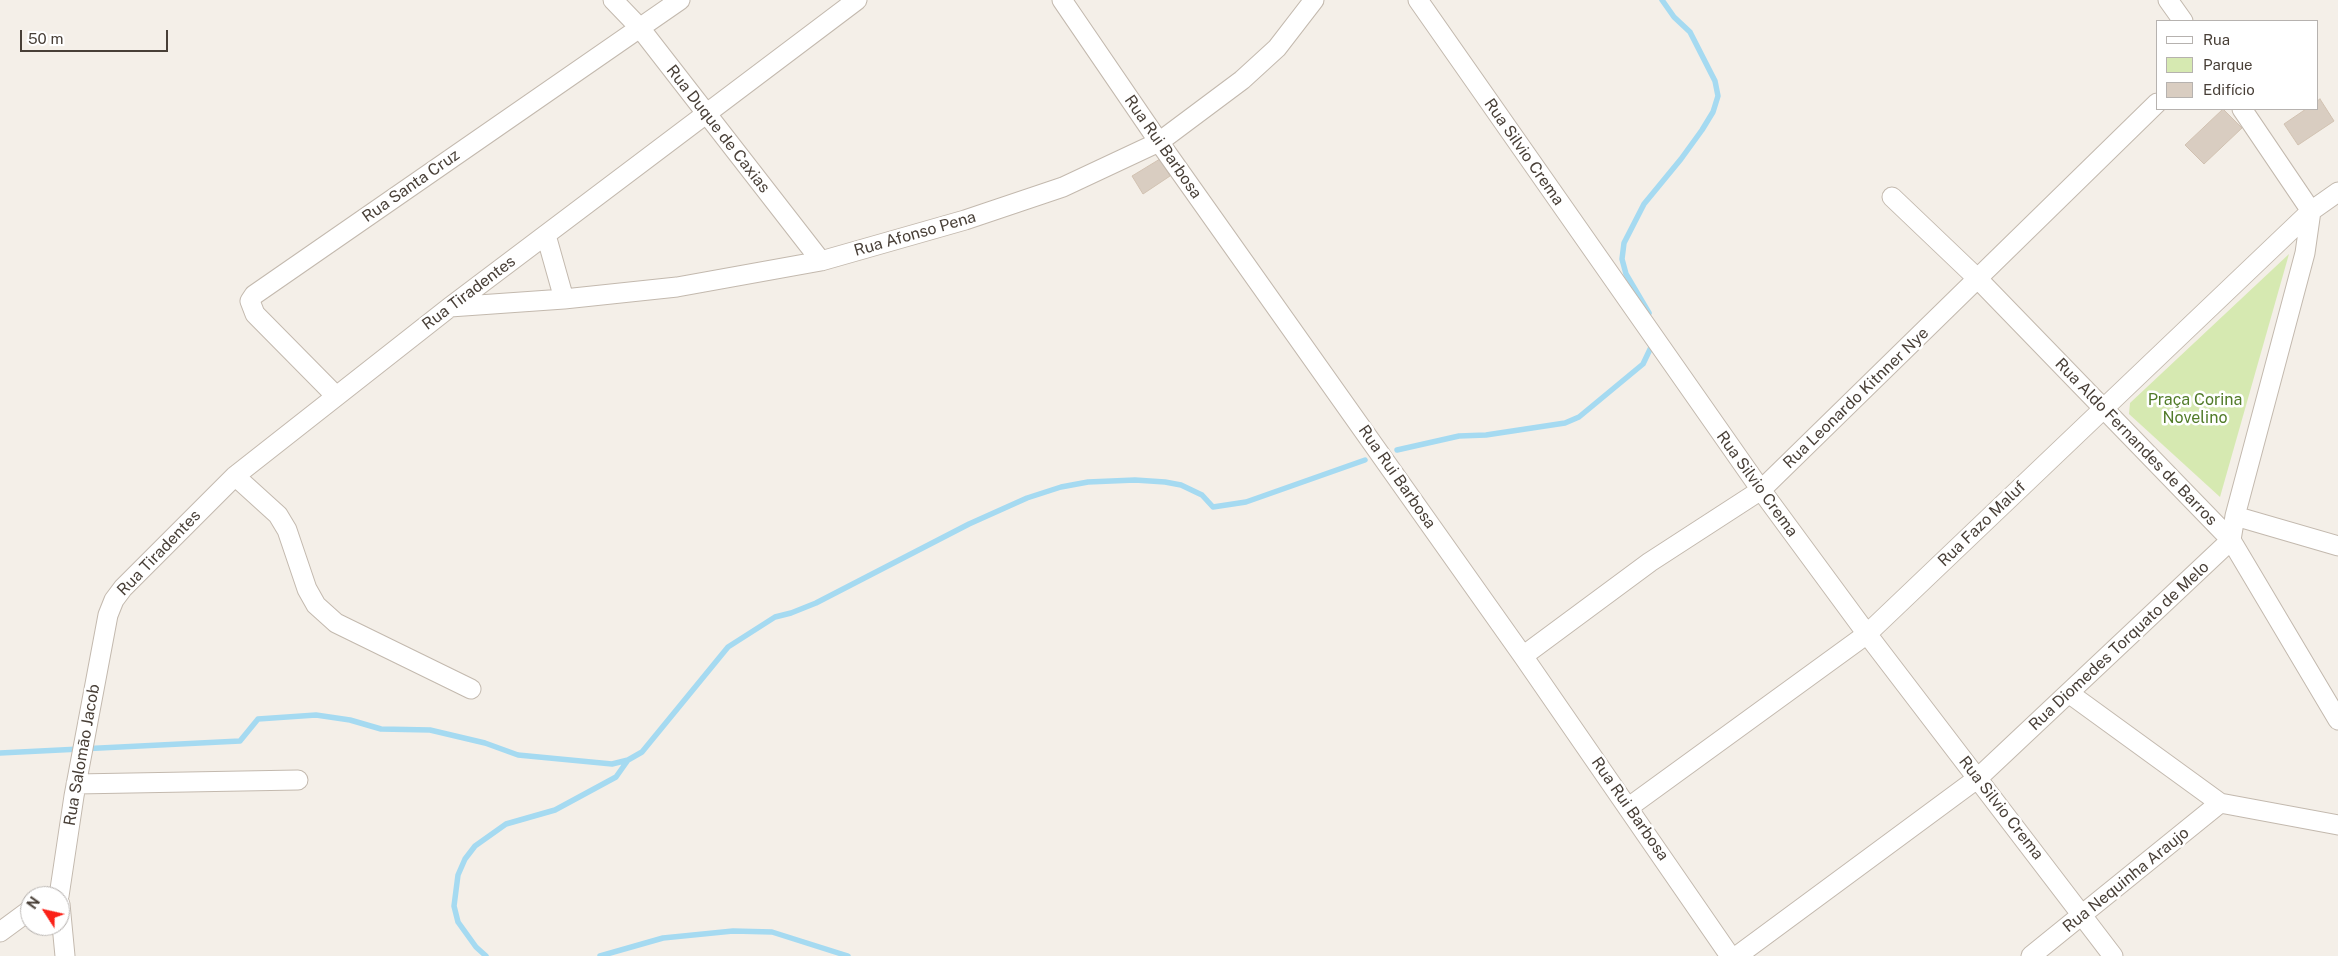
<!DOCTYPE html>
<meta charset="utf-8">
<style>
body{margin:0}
#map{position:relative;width:2338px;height:956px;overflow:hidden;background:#f4efe8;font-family:"Public Sans",sans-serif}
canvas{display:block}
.legend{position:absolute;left:2156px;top:20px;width:162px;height:90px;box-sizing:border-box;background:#fff;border:1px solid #b6b2af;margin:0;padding:6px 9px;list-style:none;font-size:15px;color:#483f37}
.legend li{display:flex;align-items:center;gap:10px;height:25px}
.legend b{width:25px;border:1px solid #b6b2af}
.north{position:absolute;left:20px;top:886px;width:50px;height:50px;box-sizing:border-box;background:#fff;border:1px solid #b6b2af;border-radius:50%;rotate:305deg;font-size:14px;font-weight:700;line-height:20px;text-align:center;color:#483f37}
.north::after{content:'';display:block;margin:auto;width:18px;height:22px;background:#fb2118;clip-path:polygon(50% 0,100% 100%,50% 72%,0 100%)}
.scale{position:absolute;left:20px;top:30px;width:148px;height:22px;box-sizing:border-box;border:2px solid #483f37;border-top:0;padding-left:6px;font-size:15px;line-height:18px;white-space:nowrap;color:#483f37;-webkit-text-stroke:4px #fff;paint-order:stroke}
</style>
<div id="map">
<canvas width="2338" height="956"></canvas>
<ul class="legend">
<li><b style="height:6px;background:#fff"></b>Rua</li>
<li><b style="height:14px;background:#d6e9b1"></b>Parque</li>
<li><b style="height:14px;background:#d9cdc1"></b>Edifício</li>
</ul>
<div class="north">N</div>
<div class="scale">50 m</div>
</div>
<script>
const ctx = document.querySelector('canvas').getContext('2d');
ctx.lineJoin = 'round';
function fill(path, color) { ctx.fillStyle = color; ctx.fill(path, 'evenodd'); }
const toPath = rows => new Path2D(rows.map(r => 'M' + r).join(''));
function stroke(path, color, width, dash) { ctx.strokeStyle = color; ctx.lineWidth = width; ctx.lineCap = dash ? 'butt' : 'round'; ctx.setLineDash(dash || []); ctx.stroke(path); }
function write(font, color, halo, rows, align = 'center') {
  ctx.font = font + ' "Public Sans",sans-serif'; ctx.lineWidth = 5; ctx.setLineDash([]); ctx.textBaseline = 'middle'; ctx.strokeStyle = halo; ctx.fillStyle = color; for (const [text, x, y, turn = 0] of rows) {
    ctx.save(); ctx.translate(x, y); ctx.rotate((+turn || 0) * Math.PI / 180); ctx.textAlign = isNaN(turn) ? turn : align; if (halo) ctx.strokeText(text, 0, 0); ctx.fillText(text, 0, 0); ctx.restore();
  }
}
const green = toPath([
 [2289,254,2220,497,2129,414,2130,403]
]);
const stream = toPath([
 [1649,313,1626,274,1622,259,1624,243,1644,204,1681,159,1702,130,1713,112,1718,96,1715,81,1690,32,1674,17,1662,0],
 [1397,450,1459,436,1486,435,1565,423,1579,417,1643,364,1653,343],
 [0,753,240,741,258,719,316,715,350,720,381,729,430,730,485,743,518,755,612,764,628,760],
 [486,956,476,947,458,922,454,906,458,875,465,859,475,846,506,824,555,810,616,777,628,760,642,752,728,647,775,617,791,613,816,603,969,524,1027,498,1061,487,1088,482,1135,480,1165,482,1181,485,1202,495,1213,507,1246,502,1365,460],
 [600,956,663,938,733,931,772,932,848,956]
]);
const building = toPath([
 [2320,99,2334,121,2298,145,2284,124,2306,109,2317,109,2317,101,2320,99],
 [2223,109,2242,128,2204,164,2185,145,2223,109],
 [1160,159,1170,176,1143,194,1132,176,1160,159]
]);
const minor = toPath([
 [613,0,640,28,821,261],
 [1062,0,1159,142,1523,656,1730,956],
 [1418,0,1761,490,1867,634,2113,956],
 [2168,0,2183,21],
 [2242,109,2311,211],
 [1892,197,1978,279,2231,540,2338,720],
 [546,235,564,299],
 [450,307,564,299,677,287,821,261,965,220,1063,187,1159,142,1242,80,1277,48,1314,0],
 [336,396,255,314,250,301,254,295,680,0],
 [235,476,278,515,287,530,307,589,316,605,336,623,471,689],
 [2235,516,2338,546],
 [1523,656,1650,562,1761,490,2157,103],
 [2070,694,2220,803,2338,825],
 [76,784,298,780],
 [1629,807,1867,634,2311,211,2338,192],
 [59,896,74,796,108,615,114,600,123,588,235,476,450,307,857,0],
 [60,904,65,956],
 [0,932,30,910],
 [1737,956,1978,778,2231,540,2235,516,2305,253,2311,211],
 [2031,956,2220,803]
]);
const streetNames = [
 ["Rua Duque de Caxias",718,129,52],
 ["Rua Rui Barbosa",1163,147,55],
 ["Rua Silvio Crema",1524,152,55],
 ["Rua Santa Cruz",411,186,-35],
 ["Rua Afonso Pena",915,234,-16],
 ["Rua Tiradentes",469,293,-37],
 ["Rua Leonardo Kitnner Nye",1856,398,-44],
 ["Rua Aldo Fernandes de Barros",2136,442,46],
 ["Rua Rui Barbosa",1397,477,55],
 ["Rua Silvio Crema",1757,484,54],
 ["Rua Fazo Maluf",1982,524,-44],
 ["Rua Tiradentes",159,553,-46],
 ["Rua Diomedes Torquato de Melo",2119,646,-43],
 ["Rua Salomão Jacob",82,755,-80],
 ["Rua Silvio Crema",2001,808,52],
 ["Rua Rui Barbosa",1630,809,55],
 ["Rua Nequinha Araujo",2126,880,-39]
];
const parkNames = [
 ["Praça Corina",2195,400],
 ["Novelino",2195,418]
];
fill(green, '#d6e9b1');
stroke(stream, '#a5daf1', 5.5);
fill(building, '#d9cdc1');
stroke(building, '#d1c1b1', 1);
stroke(minor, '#c3b9ae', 21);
stroke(minor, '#fff', 19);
write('16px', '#483f37', '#fff', streetNames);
write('16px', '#517b29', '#fff', parkNames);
</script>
